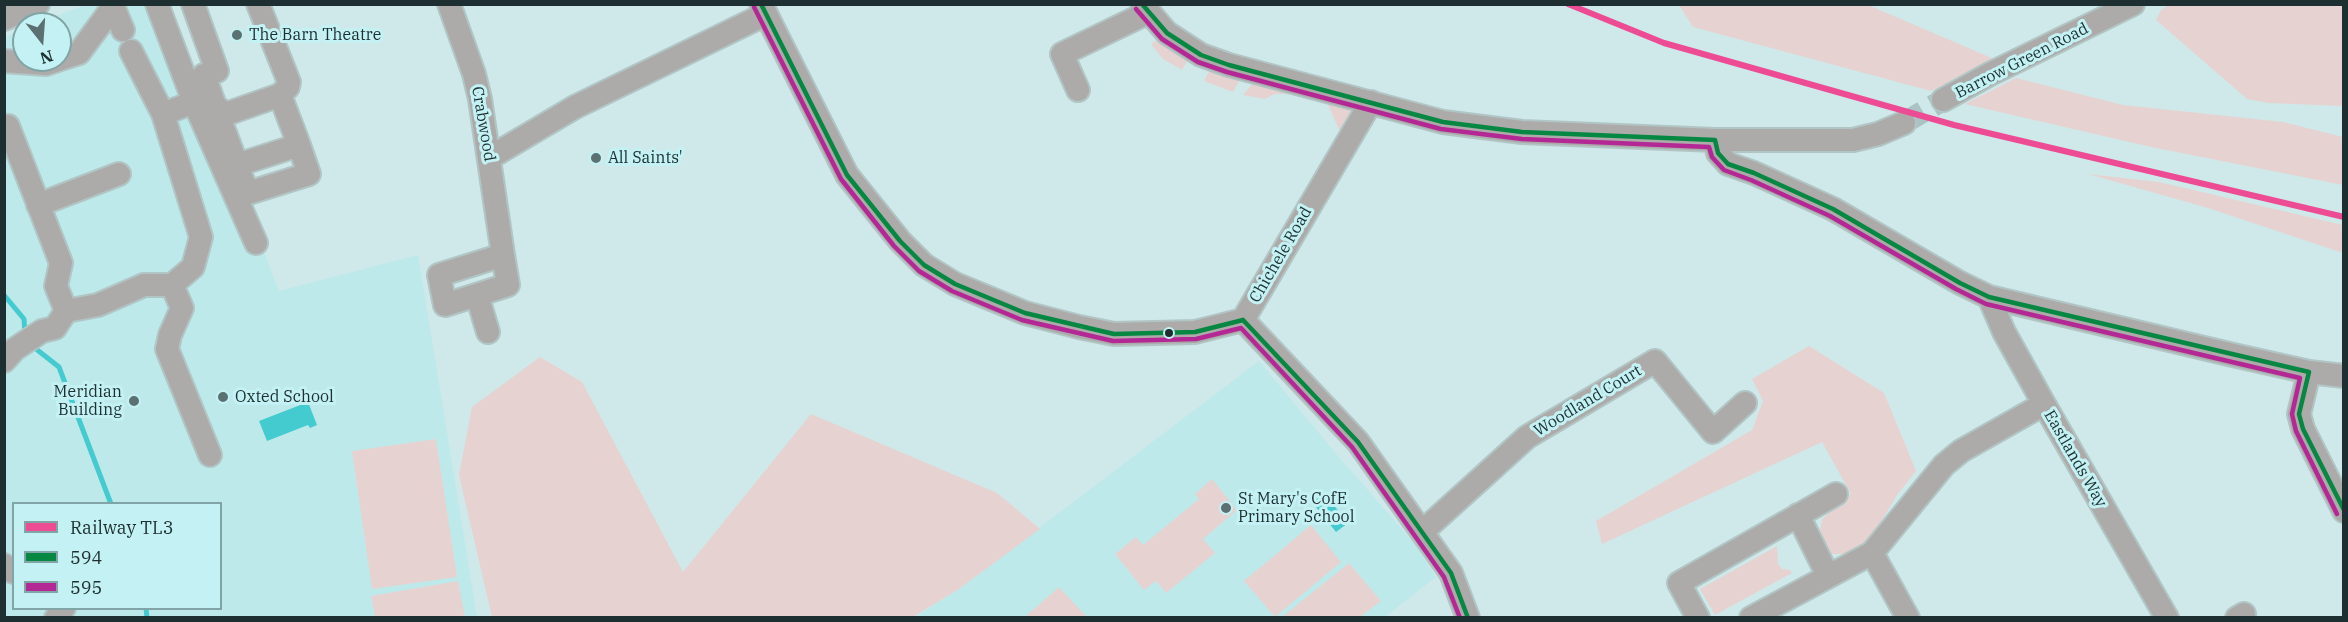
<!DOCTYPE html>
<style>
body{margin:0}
#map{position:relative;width:2348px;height:622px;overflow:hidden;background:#cfe8e9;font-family:"IBM Plex Serif",serif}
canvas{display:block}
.frame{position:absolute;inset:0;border:6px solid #1d2f30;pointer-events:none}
.legend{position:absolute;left:12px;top:502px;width:210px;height:108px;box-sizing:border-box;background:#c4f2f4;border:2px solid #81a4a6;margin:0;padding:8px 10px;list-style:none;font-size:18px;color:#1d2f30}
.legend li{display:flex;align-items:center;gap:12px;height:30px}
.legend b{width:30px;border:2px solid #81a4a6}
.north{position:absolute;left:12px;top:12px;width:60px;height:60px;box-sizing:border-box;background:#c4f2f4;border:2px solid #81a4a6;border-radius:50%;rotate:163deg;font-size:16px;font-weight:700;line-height:24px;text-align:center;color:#1d2f30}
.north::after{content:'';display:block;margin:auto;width:21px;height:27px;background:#5b7071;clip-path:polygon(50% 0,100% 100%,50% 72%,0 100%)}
</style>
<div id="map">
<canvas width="2348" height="622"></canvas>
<div class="frame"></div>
<ul class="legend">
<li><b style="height:8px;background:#ee4b95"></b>Railway TL3</li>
<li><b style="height:8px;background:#068843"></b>594</li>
<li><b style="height:8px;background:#b32895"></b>595</li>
</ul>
<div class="north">N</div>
</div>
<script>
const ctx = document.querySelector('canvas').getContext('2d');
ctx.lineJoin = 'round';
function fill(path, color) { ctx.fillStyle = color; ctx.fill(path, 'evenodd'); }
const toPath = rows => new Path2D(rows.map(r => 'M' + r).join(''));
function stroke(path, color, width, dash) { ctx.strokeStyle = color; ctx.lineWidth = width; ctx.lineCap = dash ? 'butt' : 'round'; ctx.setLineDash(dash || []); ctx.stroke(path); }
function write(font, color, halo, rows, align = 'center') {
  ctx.font = font + ' "IBM Plex Serif",serif'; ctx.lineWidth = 6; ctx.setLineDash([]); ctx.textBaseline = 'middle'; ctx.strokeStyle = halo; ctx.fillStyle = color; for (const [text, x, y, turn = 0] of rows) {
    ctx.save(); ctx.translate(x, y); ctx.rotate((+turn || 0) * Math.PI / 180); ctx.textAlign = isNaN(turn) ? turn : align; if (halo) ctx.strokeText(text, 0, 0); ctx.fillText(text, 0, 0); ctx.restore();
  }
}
const built = toPath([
 [85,5,168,5,279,291,418,255,477,617,5,617,4,38,24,29,24,60,60,60,60,24,35,24],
 [14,504,220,504,220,608,14,608],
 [1259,361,1338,456,1414,543,1436,577,1385,617,913,618,959,589]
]);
const green = toPath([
 [1679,5,1868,5,1994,59,1931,91,1693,27],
 [2168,5,2343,5,2343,106,2268,103,2247,99,2156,20,2161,10],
 [1159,39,1188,60,1182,70,1163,59,1151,44],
 [1210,70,1240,80,1233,92,1204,81],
 [2016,78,2123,105,2283,122,2343,137,2343,185,2151,147,1965,104],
 [1253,83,1304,94,1275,94,1265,99,1243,95],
 [1326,100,1347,108,1352,115,1340,132],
 [2088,174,2159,182,2343,225,2343,253,2208,208],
 [1809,346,1884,393,1916,471,1897,495,1869,542,1847,554,1829,554,1819,539,1822,519,1851,494,1822,442,1602,544,1596,521,1752,430,1763,401,1752,379],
 [540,357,582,382,683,572,811,414,997,493,1040,529,959,589,913,617,492,617,459,475,472,407],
 [436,439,457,577,372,589,352,451],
 [1212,479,1237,510,1203,539,1215,553,1166,593,1156,581,1144,590,1115,554,1136,537,1143,545,1199,499,1195,494],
 [1311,525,1341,562,1275,617,1244,581],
 [1777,546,1778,564,1782,569,1790,570,1792,573,1715,615,1700,589],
 [1349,563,1381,601,1360,617,1282,617],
 [458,581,465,617,375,617,371,596],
 [1059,587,1087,617,1025,617]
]);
const water = toPath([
 [308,402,317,425,310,428,308,425,267,441,259,421],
 [1324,493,1348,523,1336,532,1312,502]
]);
const stream = toPath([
 [4,295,24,319,25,335],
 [31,345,59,367,111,504],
 [146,608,147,618]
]);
const minorTunnel = toPath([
 [1904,123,1943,100]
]);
const minor = toPath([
 [112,4,123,30],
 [157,4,194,102,256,243],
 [193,4,217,71,204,75,215,106,226,114,280,95,288,87,289,82,258,4],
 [449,4,474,74,480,99,503,255],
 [761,4,847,175,900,241,924,265,955,284,1025,313,1079,327,1114,334,1195,332,1243,320,1371,102],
 [1142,4,1167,33,1201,55,1229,65,1443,122,1522,132,1715,140,1853,140,1878,134,1904,123],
 [4,19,38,4],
 [131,51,163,114],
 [60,59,79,53,113,7],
 [4,61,46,64,58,60],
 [1078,90,1062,54,1147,13],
 [1943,100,1990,74,2133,4],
 [215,106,237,165,299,145,280,95],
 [8,126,61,263,56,286,66,311],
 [1715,140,1718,153,1728,164,1754,173,1833,209,1960,283,1989,297,2233,355,2309,372,2344,376],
 [489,158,575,107,766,14],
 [238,169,248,193,309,174,299,145],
 [38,205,119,174],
 [503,255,508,285,445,305,439,275,503,255],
 [172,285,182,308,170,335,167,349,210,455],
 [477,295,488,332],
 [1989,297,2004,332,2044,404,2167,618],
 [1243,320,1358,442,1451,573,1468,618],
 [4,361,15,349,42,331,55,328,66,311,98,305,144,285,172,285,193,267,201,237,163,114,194,102],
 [2309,372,2299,414,2303,429,2344,511],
 [1798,515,1828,576],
 [1422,532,1527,437,1655,361,1713,432,1745,403],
 [1872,553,1908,618],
 [4,565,13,572],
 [56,618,64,608],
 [1698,618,1679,583,1836,494],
 [1751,618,1872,553,1944,465,1961,451,2044,404],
 [2237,618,2244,614]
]);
const bus1 = toPath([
 [761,4,847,175,900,241,924,265,955,284,1025,313,1114,334,1195,332,1243,320],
 [1142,4,1167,33,1201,55,1229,65,1443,122,1522,132,1715,140,1718,153,1728,164,1754,173,1833,209,1960,283,1989,297,2309,372,2299,414,2303,429,2344,510],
 [1243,320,1358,442,1451,573,1468,618]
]);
const bus2 = toPath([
 [754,7,841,179,894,246,919,271,952,291,1022,320,1113,341,1196,339,1241,328,1352,447,1444,577,1460,618],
 [1136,9,1162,39,1198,62,1227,72,1441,129,1522,139,1709,147,1712,157,1724,170,1751,180,1830,216,1956,289,1986,304,2300,378,2292,414,2296,431,2337,514]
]);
const rail1 = toPath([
 [1568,4,1664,43,1954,125,2344,217]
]);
const markers = [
 [237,35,6,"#5b7071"],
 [596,158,6,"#5b7071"],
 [1169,333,5,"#1d2f30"],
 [223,397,6,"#5b7071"],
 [134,401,6,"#5b7071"],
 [1226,508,6,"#5b7071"]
];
const poiNames = [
 ["The Barn Theatre",249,35],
 ["All Saints'",608,158],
 ["Meridian",122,392,"right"],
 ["Building",122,410,"right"],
 ["Oxted School",235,397],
 ["St Mary's CofE",1238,499],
 ["Primary School",1238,517]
];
const streetNames = [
 ["Barrow Green Road",2022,61,-27],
 ["Crabwood",483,124,80],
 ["Chichele Road",1281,255,-60],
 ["Woodland Court",1588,401,-31],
 ["Eastlands Way",2075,459,60]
];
fill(built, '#bee9eb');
fill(green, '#e6d3d1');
fill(water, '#44cbcf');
stroke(stream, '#44cbcf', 5);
stroke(minorTunnel, '#abc3c4', 22, [22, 11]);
stroke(minor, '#b1c5c5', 26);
stroke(minor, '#acabaa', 22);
stroke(bus1, '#068843', 4.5);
stroke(bus2, '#b32895', 4.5);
stroke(rail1, '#ee4b95', 6);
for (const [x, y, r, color] of markers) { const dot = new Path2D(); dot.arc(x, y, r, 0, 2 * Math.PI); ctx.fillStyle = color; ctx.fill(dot); stroke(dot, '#c4f2f4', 2); }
write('16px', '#1d2f30', '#c4f2f4', poiNames, 'left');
write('16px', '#1d2f30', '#c4f2f4', streetNames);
</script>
